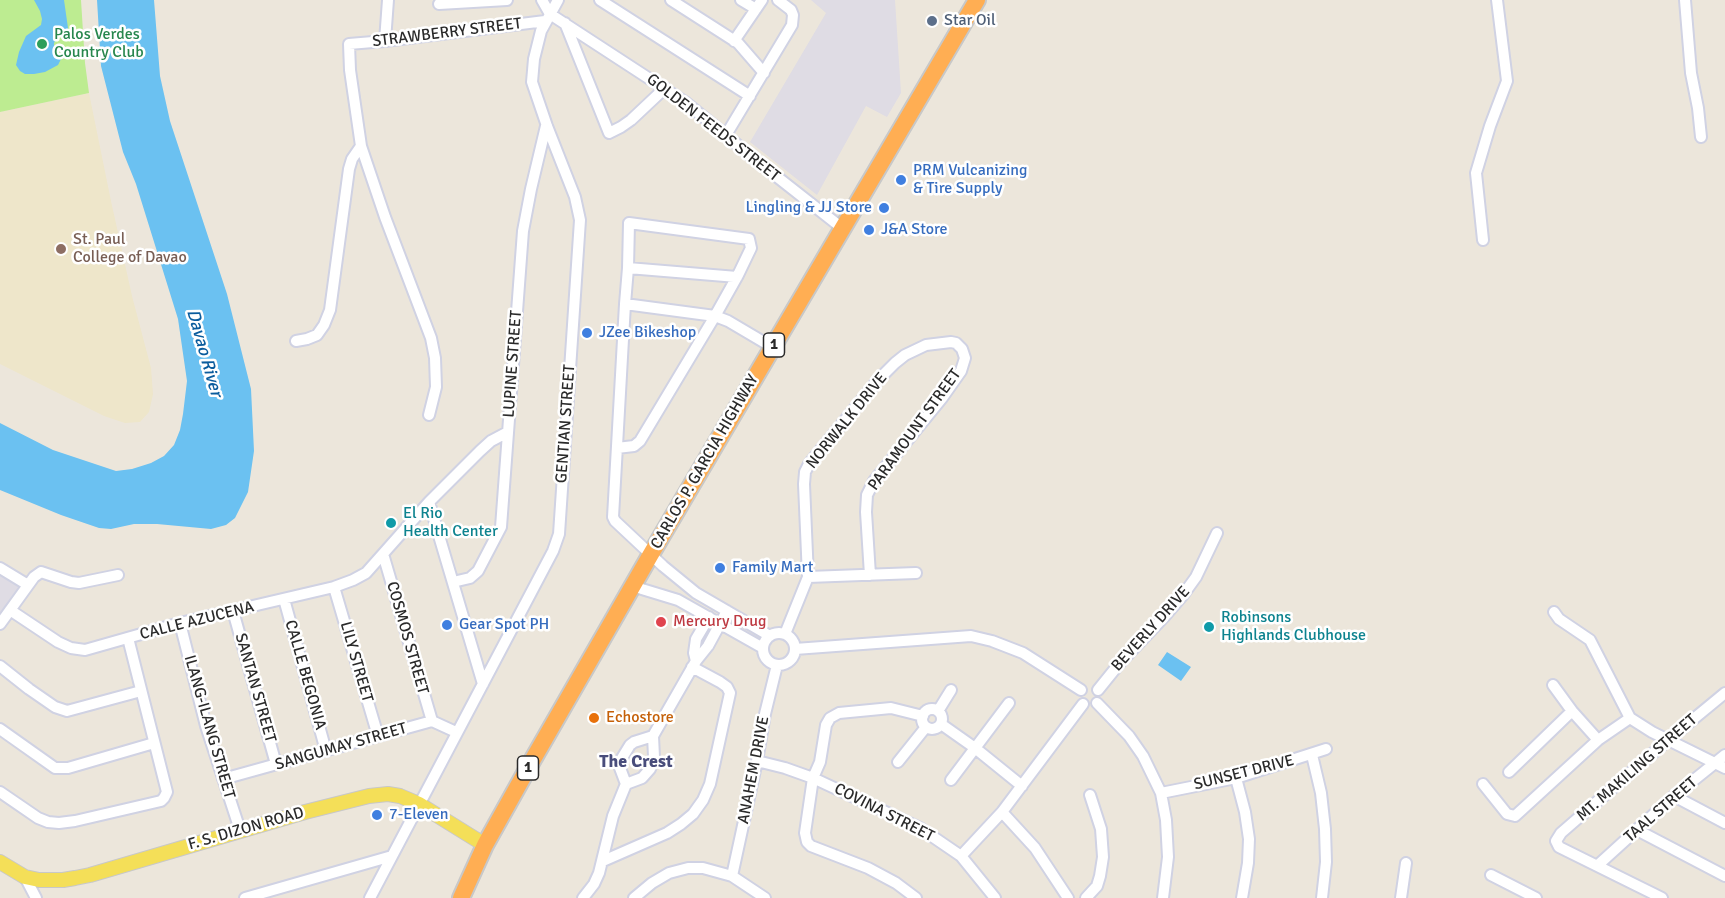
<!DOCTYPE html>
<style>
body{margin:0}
canvas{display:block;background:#ece6db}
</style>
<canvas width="1725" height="898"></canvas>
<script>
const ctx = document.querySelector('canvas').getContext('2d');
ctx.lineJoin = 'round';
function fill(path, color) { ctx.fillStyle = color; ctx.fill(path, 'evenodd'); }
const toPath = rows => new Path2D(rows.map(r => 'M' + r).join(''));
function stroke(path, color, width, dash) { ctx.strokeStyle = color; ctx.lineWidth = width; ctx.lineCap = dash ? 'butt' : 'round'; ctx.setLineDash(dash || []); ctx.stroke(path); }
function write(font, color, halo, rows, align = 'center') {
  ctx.font = font + ' Signika,sans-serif'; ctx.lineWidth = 5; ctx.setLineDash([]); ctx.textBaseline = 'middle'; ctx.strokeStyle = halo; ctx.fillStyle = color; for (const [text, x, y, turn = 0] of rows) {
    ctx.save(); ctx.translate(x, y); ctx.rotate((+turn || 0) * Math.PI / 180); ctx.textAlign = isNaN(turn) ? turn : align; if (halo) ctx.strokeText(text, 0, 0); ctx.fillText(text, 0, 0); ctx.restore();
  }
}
const industrial = toPath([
 [811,0,895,0,901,93,887,117,866,106,817,195,750,142,826,13],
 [0,574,21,588,0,617]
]);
const education = toPath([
 [89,93,111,201,132,296,151,368,153,394,149,412,140,422,125,423,104,416,0,364,0,112]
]);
const pitch = toPath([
 [0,0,81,0,85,63,89,93,0,112]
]);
const water = toPath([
 [34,0,64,0,68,28,67,33,56,39,54,43,54,47,61,59,58,65,45,72,34,74,25,74,20,71,16,65,19,52,26,36,41,25,42,19,40,11],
 [97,0,154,0,160,76,170,121,227,294,251,389,254,451,248,492,235,518,226,525,211,529,157,524,134,524,111,529,99,528,61,515,0,490,0,423,53,450,116,471,132,469,151,463,164,456,174,445,180,430,183,414,187,381,178,319,136,184,123,152,101,66],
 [1167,652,1191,667,1181,681,1158,665]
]);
const minor = toPath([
 [542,0,550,14,685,102,762,165,842,228],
 [600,0,750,96],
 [671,0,738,43,764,73],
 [741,0,756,9],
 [1685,0,1691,73,1698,108,1701,137],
 [439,4,507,0],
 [565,23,609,133,621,127,631,120,665,88],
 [385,41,388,0],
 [734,41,762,0],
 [726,135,792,25,793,15,791,10,778,0],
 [1483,240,1476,173,1490,126,1507,81,1497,0],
 [628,268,737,277],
 [625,304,715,316,728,321,772,347],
 [296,341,307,339,317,335,324,325,330,310,349,169,352,159,361,146],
 [429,415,436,387,435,358,431,338,385,217,361,146,350,70,349,44,385,41,545,21],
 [617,448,634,446,640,441,715,316,738,275,751,248,749,239,629,223,628,268,625,304,613,517,615,521,663,566,696,593,770,636],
 [429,502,483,684],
 [383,554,432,721],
 [0,568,28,585],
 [808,577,916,573],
 [453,582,470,578,478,571,501,527,523,231,531,189,546,126],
 [632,586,678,600,763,648],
 [334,587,378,736],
 [284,599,326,751],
 [10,610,58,642,71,648,85,650,180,623,334,587,353,580,366,573,429,502,480,451,491,441,508,432],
 [233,611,276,764],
 [1554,612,1559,619,1590,640,1630,718,1652,732,1725,768],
 [180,623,206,726,240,830],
 [0,624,34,577,41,572,71,582,79,583,118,575],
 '763 649a16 16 0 1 1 32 0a16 16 0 1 1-32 0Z',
 [785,634,808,577,804,484,805,472,809,464,879,379,895,363,905,355,926,345,951,342,956,343,962,349,965,358,961,371,942,398,874,481,867,495,866,512,870,575],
 [795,649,971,636,992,641,1023,653,1081,690],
 [696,661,694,653,696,639,709,617],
 [0,666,29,689,55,707,67,711,141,691],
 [1553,685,1572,711,1598,740],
 [1098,690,1119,664,1164,617,1183,595,1196,577,1217,533],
 [1097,703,1129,736,1143,756,1161,793,1166,820,1168,857,1163,898],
 '922 719a10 10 0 1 1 20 0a10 10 0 1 1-20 0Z',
 [938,711,951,690],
 [941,724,975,748,1022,786],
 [0,729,55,768,68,768,154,743],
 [1312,755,1321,793,1325,829,1326,862,1322,898],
 [757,761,785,768,813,778,920,828,961,856,995,898],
 [898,762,926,727],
 [1509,772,1572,711],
 [1236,778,1245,812,1249,839,1248,863,1242,898],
 [223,779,432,721,456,732],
 [951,780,1009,703],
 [626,784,642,778,650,769,654,757,653,736,696,661,708,646,727,611],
 [1483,784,1507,814,1515,816,1598,740,1630,718],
 [0,792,38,818,48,822,59,823,75,821,161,801,164,798,167,792,128,638],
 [1161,793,1236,778,1326,749],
 [1674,796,1725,823],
 [1002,812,1035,848,1068,898],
 [1637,830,1725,876],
 [961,856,1002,812,1083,704],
 [603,861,667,833,681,824,693,814,703,800,710,784,730,693,727,687,720,682,692,667],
 [1598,865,1674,796,1725,755],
 [1491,875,1536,898],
 [732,876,757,761,765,714,777,665],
 [25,877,36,898],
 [245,898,392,856],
 [370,898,553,551,559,534,580,220,575,197,547,126,532,82,534,59,541,31,558,0],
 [583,898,594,884,599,873,613,816,626,784,620,768,622,758,630,745,634,742,653,736],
 [634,898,652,883,669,873,688,868,703,868,732,876,765,898],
 [916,898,896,883,868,868,811,846,807,842,805,833,813,778,820,762,826,725,830,718,839,713,891,708,923,716],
 [1086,898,1097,886,1100,876,1103,857,1101,829,1090,795],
 [1401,898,1406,863],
 [1662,898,1559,847,1556,841,1561,833,1668,740,1725,693]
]);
const major = toPath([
 [0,862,25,877,39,880,63,880,75,878,90,875,305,812,369,796,388,794,400,796,419,804,485,845]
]);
const highway = toPath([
 [461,898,485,845,528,768,651,554,977,0]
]);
const markers = [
 [932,21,6,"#5c6f8a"],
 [42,44,6,"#2e9e5b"],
 [901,180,6,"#3f7fe0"],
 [884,208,6,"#3f7fe0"],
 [869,230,6,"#3f7fe0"],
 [61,249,6,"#8d6e63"],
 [587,333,6,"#3f7fe0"],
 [391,523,6,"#0f9aa8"],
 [720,568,6,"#3f7fe0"],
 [661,622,6,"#e0444e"],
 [447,625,6,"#3f7fe0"],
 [1209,627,6,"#0f9aa8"],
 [594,718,6,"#e8710a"],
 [377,815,6,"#3f7fe0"]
];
const shields = [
 [774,345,21],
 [528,768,21]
];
const shieldNames = [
 ["1",774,345],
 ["1",528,768]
];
const serviceNames = [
 ["Star Oil",944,21]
];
const streetNames = [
 ["STRAWBERRY STREET",447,33,-7],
 ["GOLDEN FEEDS STREET",713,128,38],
 ["LUPINE STREET",513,364,-86],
 ["NORWALK DRIVE",847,421,-51],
 ["GENTIAN STREET",566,424,-86],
 ["PARAMOUNT STREET",915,430,-54],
 ["CARLOS P. GARCIA HIGHWAY",705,462,-60],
 ["CALLE AZUCENA",197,621,-14],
 ["BEVERLY DRIVE",1151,629,-48],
 ["COSMOS STREET",407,638,74],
 ["LILY STREET",356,662,74],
 ["CALLE BEGONIA",305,675,74],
 ["SANTAN STREET",255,688,74],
 ["ILANG-ILANG STREET",209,727,74],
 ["SANGUMAY STREET",341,747,-16],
 ["MT. MAKILING STREET",1637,768,-41],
 ["ANAHEM DRIVE",754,770,-79],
 ["SUNSET DRIVE",1244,773,-14],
 ["TAAL STREET",1661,810,-41],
 ["COVINA STREET",884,813,27],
 ["F. S. DIZON ROAD",246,829,-16]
];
const leisureNames = [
 ["Palos Verdes",54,35],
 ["Country Club",54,53]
];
const shopNames = [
 ["PRM Vulcanizing",913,171],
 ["& Tire Supply",913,189],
 ["Lingling & JJ Store",872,208,"right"],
 ["J&A Store",881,230],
 ["JZee Bikeshop",599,333],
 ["Family Mart",732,568],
 ["Gear Spot PH",459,625],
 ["7-Eleven",389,815]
];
const educationNames = [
 ["St. Paul",73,240],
 ["College of Davao",73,258]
];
const cultureNames = [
 ["El Rio",403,514],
 ["Health Center",403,532],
 ["Robinsons",1221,618],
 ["Highlands Clubhouse",1221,636]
];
const healthNames = [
 ["Mercury Drug",673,622]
];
const foodNames = [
 ["Echostore",606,718]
];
const waterNames = [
 ["Davao River",204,353,74]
];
const neighbourhoodNames = [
 ["The Crest",636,762]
];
fill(industrial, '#dfdce4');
fill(education, '#eee6ca');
fill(pitch, '#bdec91');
fill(water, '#6bc1f1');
stroke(minor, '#d0d2e3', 14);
stroke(major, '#c8c8c8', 16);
stroke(highway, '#c8c8c8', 20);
stroke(minor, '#fff', 10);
stroke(major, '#f4df58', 14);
stroke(highway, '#ffae53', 16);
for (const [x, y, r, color] of markers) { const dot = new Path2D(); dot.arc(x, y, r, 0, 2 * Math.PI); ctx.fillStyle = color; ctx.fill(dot); stroke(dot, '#fff', 2); }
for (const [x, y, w] of shields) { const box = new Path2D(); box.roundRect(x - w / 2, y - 12, w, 24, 4.5); ctx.fillStyle = '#fff'; ctx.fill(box); stroke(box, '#2a2a2a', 1.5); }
write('bold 15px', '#2a2a2a', null, shieldNames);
write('16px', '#4e5e75', '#fff', serviceNames, 'left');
write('16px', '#2a2a2a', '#fff', streetNames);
write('16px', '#27864d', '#fff', leisureNames, 'left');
write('16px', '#366cbe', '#fff', shopNames, 'left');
write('16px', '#785e54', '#fff', educationNames, 'left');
write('16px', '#0d838f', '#fff', cultureNames, 'left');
write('16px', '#be3a42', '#fff', healthNames, 'left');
write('16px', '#c56008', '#fff', foodNames, 'left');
write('italic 18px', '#0a5c9d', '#fff', waterNames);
write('bold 18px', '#494d7b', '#fff', neighbourhoodNames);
</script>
